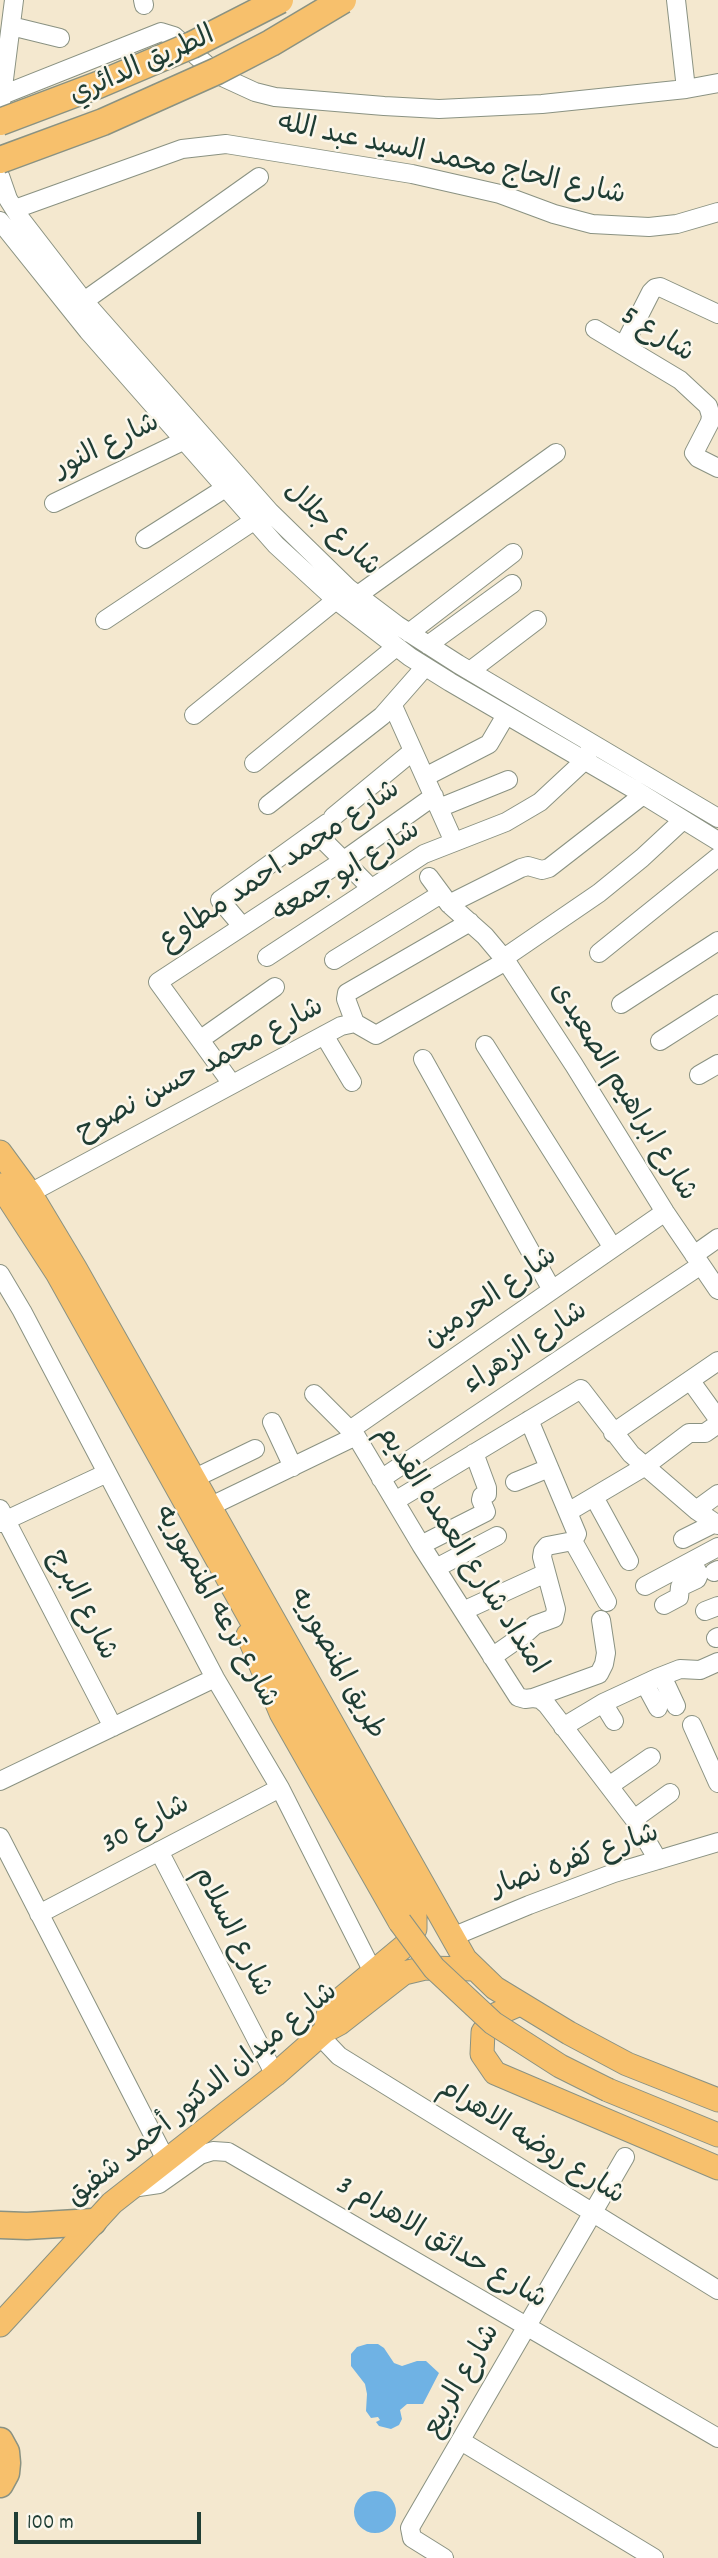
<!DOCTYPE html>
<meta charset="utf-8">
<style>
body{margin:0}
#map{position:relative;width:718px;height:2558px;overflow:hidden;background:#f4e8cf;font-family:Dekko,sans-serif}
canvas{display:block}
.scale{position:absolute;left:14px;top:2512px;width:187px;height:32px;box-sizing:border-box;border:4px solid #1f3d34;border-top:0;padding-left:9px;font-size:21px;line-height:24px;white-space:nowrap;color:#1f3d34;-webkit-text-stroke:5px #fbf7ec;paint-order:stroke}
</style>
<div id="map">
<canvas width="718" height="2558"></canvas>
<div class="scale">100 m</div>
</div>
<script>
const ctx = document.querySelector('canvas').getContext('2d');
ctx.lineJoin = 'round';
function fill(path, color) { ctx.fillStyle = color; ctx.fill(path, 'evenodd'); }
const toPath = rows => new Path2D(rows.map(r => 'M' + r).join(''));
function stroke(path, color, width, dash) { ctx.strokeStyle = color; ctx.lineWidth = width; ctx.lineCap = dash ? 'butt' : 'round'; ctx.setLineDash(dash || []); ctx.stroke(path); }
function write(font, color, halo, rows, align = 'center') {
  ctx.font = font + ' Dekko,"Playpen Sans Arabic",sans-serif'; ctx.lineWidth = 5; ctx.setLineDash([]); ctx.textBaseline = 'middle'; ctx.strokeStyle = halo; ctx.fillStyle = color; for (const [text, x, y, turn = 0] of rows) {
    ctx.save(); ctx.translate(x, y); ctx.rotate((+turn || 0) * Math.PI / 180); ctx.textAlign = isNaN(turn) ? turn : align; if (halo) ctx.strokeText(text, 0, 0); ctx.fillText(text, 0, 0); ctx.restore();
  }
}
const water = toPath([
 [367,2344,378,2344,384,2348,394,2363,402,2366,417,2361,426,2361,439,2373,423,2404,407,2404,400,2410,402,2419,399,2425,391,2429,379,2426,376,2422,380,2420,378,2417,371,2418,366,2411,367,2394,365,2384,351,2366,351,2354,357,2347],
 '354 2512a21 21 0 1 1 42 0a21 21 0 1 1-42 0Z'
]);
const minor = toPath([
 [143,0,144,5],
 [676,0,686,89],
 [11,26,60,38],
 [0,96,161,32,174,36,218,75,255,92,275,97,384,106,439,109,542,104,686,89,718,83],
 [1,103,14,0],
 [0,176,8,199,20,218,84,301,270,512,348,588,397,625,458,664,718,818],
 [15,209,182,149,226,144,412,174,500,194,554,214,592,224,649,227,677,224,718,212],
 [0,221,88,331,276,545,336,600,410,657,450,682,632,788,718,841],
 [84,301,259,177],
 [595,329,680,380,708,406,711,416,710,422,694,453,698,458,718,468],
 [624,345,651,292,655,288,660,287,718,314],
 [54,503,185,440],
 [145,539,227,487],
 [358,595,556,453],
 [105,620,255,520],
 [409,633,513,553],
 [428,645,512,584],
 [470,671,537,620],
 [393,706,454,842],
 [194,715,336,600],
 [254,763,396,647],
 [425,777,489,744,506,715],
 [268,805,382,716,425,667],
 [439,808,508,780],
 [333,817,413,751],
 [316,833,371,888],
 [429,877,449,904,485,936,506,961,574,1065,665,1212,718,1290],
 [449,904,521,868,528,866,542,870,549,868,643,795],
 [242,926,220,900,327,823],
 [599,953,718,857],
 [267,957,424,854,506,822,540,802,583,762,588,753],
 [504,958,599,893,642,858,683,820],
 [334,960,441,894],
 [621,1004,718,941],
 [355,1023,346,999,347,993,470,922],
 [324,1035,352,1082],
 [201,1039,275,987],
 [660,1041,718,1004],
 [485,1045,613,1248],
 [423,1059,552,1290],
 [699,1075,718,1064],
 [232,1084,158,982,347,858,434,796],
 [30,1193,341,1026,355,1023,376,1035,506,961],
 [694,1255,718,1238],
 [0,1274,22,1311,215,1678,280,1788,373,1972],
 [690,1380,718,1419],
 [314,1394,356,1436,421,1545,518,1697,525,1699,533,1698,599,1674,604,1664,606,1653,601,1620],
 [272,1422,293,1467],
 [350,1430,665,1212],
 [613,1433,718,1361],
 [195,1478,255,1449],
 [381,1479,701,1265],
 [515,1482,549,1468],
 [594,1497,629,1561],
 [395,1501,581,1389,631,1454,696,1510,718,1525],
 [211,1506,356,1436],
 [0,1509,113,1727],
 [696,1510,718,1494],
 [568,1512,644,1467,689,1433,705,1433,718,1424],
 [0,1523,107,1473],
 [683,1539,715,1523],
 [573,1541,607,1602],
 [421,1545,486,1512,481,1500,482,1496,487,1494,487,1488,474,1453],
 [436,1568,497,1536],
 [714,1572,718,1570],
 [645,1586,718,1547],
 [664,1605,679,1597,680,1587,697,1579,699,1574,692,1562],
 [463,1611,546,1573],
 [705,1611,718,1606],
 [716,1638,718,1637],
 [492,1657,525,1634,535,1625,554,1618,556,1609,542,1557,543,1551,547,1546,573,1541,577,1534,529,1420],
 [662,1676,676,1706],
 [645,1684,658,1708],
 [533,1698,540,1699,547,1705,634,1819,658,1860],
 [603,1703,614,1721],
 [692,1725,718,1783],
 [563,1727,603,1703,657,1678,680,1669,700,1670,718,1662],
 [0,1781,215,1678],
 [609,1786,651,1757],
 [634,1819,670,1793],
 [0,1837,166,2160],
 [159,1851,275,2075],
 [39,1914,280,1788],
 [452,1937,529,1905,614,1873,718,1842],
 [320,2036,339,2056,718,2290],
 [132,2188,159,2184,200,2155,213,2151,228,2152,718,2438],
 [461,2441,654,2558],
 [444,2558,412,2538,410,2528,412,2524,625,2157]
]);
const major = toPath([
 [0,1152,30,1193,75,1268,465,1959,495,1988,569,2033,627,2064,718,2100],
 [0,1185,57,1273,412,1908,415,1916,415,1929,408,1943,337,2002,328,2015,325,2031],
 [248,1635,281,1713,400,1922],
 [520,2004,497,2014,483,2032,482,2054,495,2073,718,2168],
 [608,2090,718,2135],
 [0,2325,112,2203,275,2075,325,2031,340,2023,404,1973,425,1968,473,1969]
]);
const highway = toPath([
 [0,2225,27,2226,93,2222],
 [0,2441,6,2452,7,2463,6,2473,0,2484]
]);
const majorBridge = toPath([
 [400,1922,434,1968,493,2023,560,2066,608,2090]
]);
const highwayBridge = toPath([
 [0,122,98,85,192,45,280,0],
 [0,160,103,122,217,71,271,43,343,0]
]);
const streetNames = [
 ["الطريق الدائري",143,68,-24],
 ["شارع الحاج محمد السيد عبد الله",451,162,12],
 ["شارع 5",656,337,32],
 ["شارع النور",108,448,-26],
 ["شارع جلال",330,531,44],
 ["شارع محمد احمد مطاوع",281,868,-34],
 ["شارع ابو جمعه",348,874,-32],
 ["شارع محمد حسن نصوح",201,1072,-28],
 ["شارع ابراهيم الصعيدى",621,1093,58],
 ["شارع الحرمين",492,1300,-35],
 ["شارع الزهراء",527,1350,-34],
 ["امتداد شارع العمده القديم",459,1551,57],
 ["شارع البرج",80,1606,63],
 ["شارع ترعه المنصوريه",214,1608,61],
 ["طريق المنصوريه",335,1665,61],
 ["شارع 30",147,1827,-28],
 ["شارع كفره نصار",576,1863,-19],
 ["شارع السلام",230,1933,63],
 ["شارع ميدان الدكتور أحمد شفيق",204,2097,-39],
 ["شارع روضه الاهرام",530,2144,32],
 ["شارع حدائق الاهرام 3",440,2245,30],
 ["شارع الربيع",464,2382,-60]
];
fill(water, '#6fb2e4');
stroke(minor, '#8a9282', 20);
stroke(major, '#8a9282', 25);
stroke(highway, '#8a9282', 29);
stroke(minor, '#fff', 18);
stroke(major, '#f7c06c', 23);
stroke(highway, '#f7c06c', 26);
stroke(majorBridge, '#8a9282', 25, []);
stroke(highwayBridge, '#8a9282', 29, []);
stroke(majorBridge, '#f7c06c', 23);
stroke(highwayBridge, '#f7c06c', 26);
write('28px', '#1f3d34', '#fbf7ec', streetNames);
</script>
